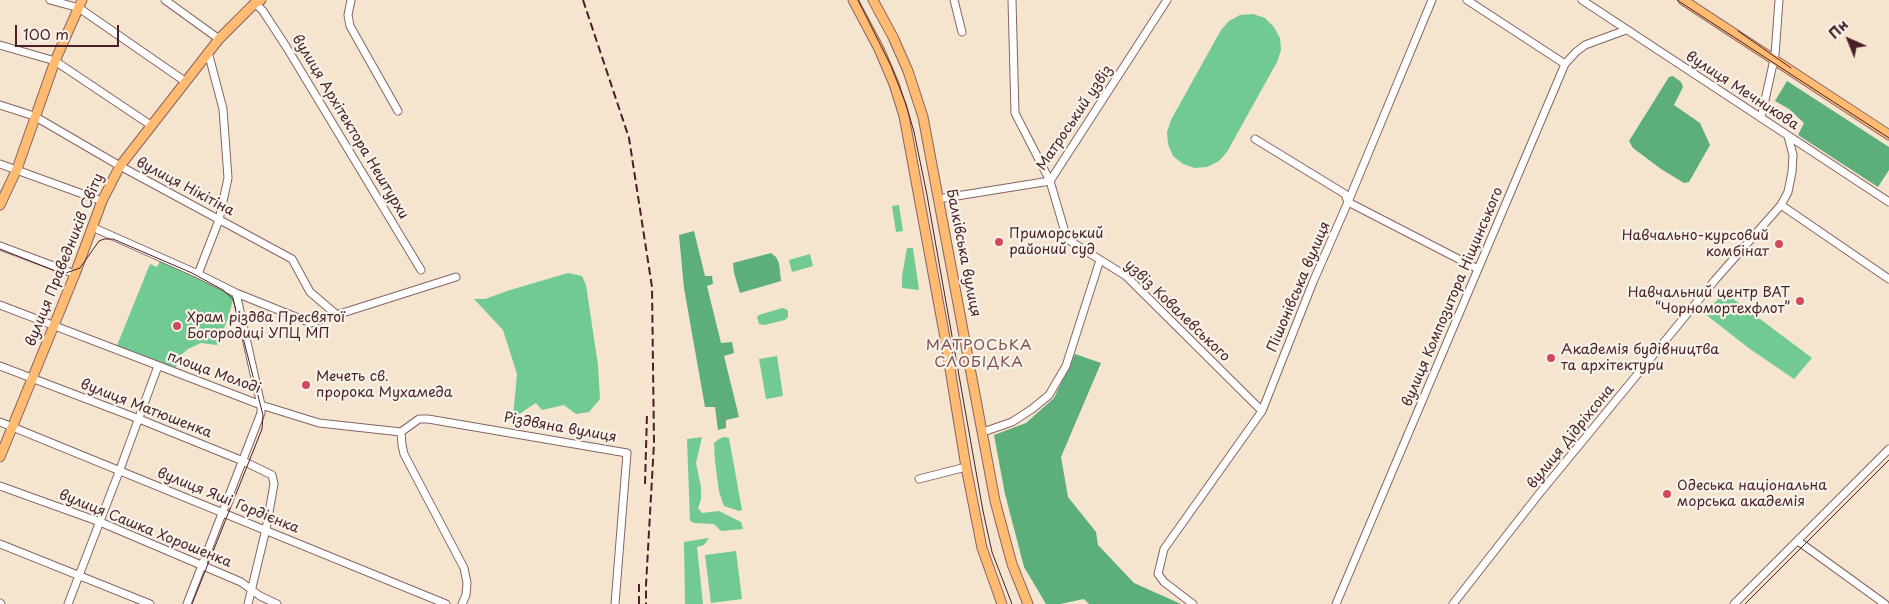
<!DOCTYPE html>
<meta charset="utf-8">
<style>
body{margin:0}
#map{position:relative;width:1889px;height:604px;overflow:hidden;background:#f5e5cf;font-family:"Playpen Sans",sans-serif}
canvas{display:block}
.north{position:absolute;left:1824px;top:15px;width:50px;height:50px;-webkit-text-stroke:4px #f7f3e8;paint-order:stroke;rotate:316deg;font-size:14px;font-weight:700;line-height:20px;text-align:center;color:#4a1f2b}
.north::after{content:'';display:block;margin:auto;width:18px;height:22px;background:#4a1f2b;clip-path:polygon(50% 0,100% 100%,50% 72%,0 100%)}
.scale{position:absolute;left:15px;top:25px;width:104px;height:22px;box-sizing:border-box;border:2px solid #4a1f2b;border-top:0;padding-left:6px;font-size:15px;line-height:18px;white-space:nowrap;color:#4a1f2b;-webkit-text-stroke:4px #f7f3e8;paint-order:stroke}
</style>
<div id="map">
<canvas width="1889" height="604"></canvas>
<div class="north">Пн</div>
<div class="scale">100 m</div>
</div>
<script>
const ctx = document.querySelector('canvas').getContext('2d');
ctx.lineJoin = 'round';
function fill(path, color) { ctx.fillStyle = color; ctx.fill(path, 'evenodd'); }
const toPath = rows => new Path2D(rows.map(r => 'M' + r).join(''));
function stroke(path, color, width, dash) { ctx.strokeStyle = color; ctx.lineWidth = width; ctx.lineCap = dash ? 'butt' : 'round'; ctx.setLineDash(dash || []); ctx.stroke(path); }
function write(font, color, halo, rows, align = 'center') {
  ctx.font = font + ' "Playpen Sans",sans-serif'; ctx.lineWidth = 4.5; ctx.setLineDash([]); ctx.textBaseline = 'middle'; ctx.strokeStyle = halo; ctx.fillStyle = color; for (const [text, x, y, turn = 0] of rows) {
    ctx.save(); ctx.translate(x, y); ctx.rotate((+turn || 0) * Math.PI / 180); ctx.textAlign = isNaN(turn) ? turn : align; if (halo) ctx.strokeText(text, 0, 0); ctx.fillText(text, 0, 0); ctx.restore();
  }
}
const green = toPath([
 [1253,14,1265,18,1274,27,1280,38,1281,50,1277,62,1227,152,1219,161,1207,167,1195,168,1183,164,1173,156,1168,144,1167,132,1171,120,1221,30,1229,21,1240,15],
 [899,205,903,231,896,232,892,206],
 [907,248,913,248,919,290,902,288,902,276],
 [810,254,813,266,792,272,789,260],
 [161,259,234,295,229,316,217,345,201,343,188,349,181,355,174,372,116,348,150,264,157,267],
 [568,273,582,276,586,285,598,365,600,399,589,412,576,414,564,405,542,410,536,403,513,418,517,374,503,330,474,299,485,299,510,290],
 [1724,292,1812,358,1794,379,1750,349,1705,314],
 [782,308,786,309,788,311,788,317,785,320,764,325,759,324,757,317,759,315],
 [777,356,783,396,766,399,759,359],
 [702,437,696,463,701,487,701,499,698,508,702,513,719,511,741,522,743,529,721,531,714,524,694,523,690,521,687,439],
 [724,437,729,438,742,510,739,511,724,506,719,492,715,461,714,443,719,439],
 [709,538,704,545,697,547,703,604,685,604,684,542],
 [736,551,742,599,711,603,705,555]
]);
const forest = toPath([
 [1673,76,1681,82,1683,87,1674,105,1700,123,1710,145,1689,182,1684,183,1661,169,1633,148,1629,141,1669,77],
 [1787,81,1889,147,1889,170,1878,187,1798,135,1804,123,1789,109,1775,101],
 [694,231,705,276,712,276,713,284,707,286,721,343,732,342,734,353,724,356,739,417,726,420,726,428,718,430,715,407,705,407,684,288,679,235],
 [771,253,776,257,779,263,781,281,740,293,734,273,733,263],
 [1075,354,1101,363,1061,457,1068,497,1096,532,1098,545,1134,583,1181,604,1089,604,1084,599,1060,604,1046,604,1024,567,1005,494,994,435,1026,423,1054,398]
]);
const minor = toPath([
 [50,0,79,8,186,82],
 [165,0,219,39],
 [351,0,348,15,350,26,398,111],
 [954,0,962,32],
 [1012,0,1015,113,1050,181,1067,239,1126,276,1262,411],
 [1467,0,1565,64],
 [1582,0,1889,202],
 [255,3,263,11,287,48,421,270],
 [0,45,55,61,152,126],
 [0,105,34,116,120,166,292,259,310,292,337,315],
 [1761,118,1775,55,1779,0],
 [1255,139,1345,194,1348,202,1478,269],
 [0,164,102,201],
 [938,199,1050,181,1167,0],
 [1781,205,1889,279],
 [92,227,198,274,236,293,311,323,456,277],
 [0,246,75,274],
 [198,274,219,220,228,178,223,109,208,52],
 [0,305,261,405,319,423,401,432],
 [0,366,139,419,243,461,272,475,274,484,266,529,248,604],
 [0,422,446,604],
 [401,432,419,419,428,419,627,453,615,604],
 [401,432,402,445,404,454,464,568,467,583,466,595,462,604],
 [983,432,1012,422,1032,409,1049,395,1066,366,1100,260],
 [919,479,966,467],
 [0,486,100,522,241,582,260,596,277,604],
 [1798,541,1885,604],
 [0,544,150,604],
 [0,603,1,604],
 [68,604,119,472,158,366],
 [187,604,261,413,261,405,236,293],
 [1193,604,1164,582,1158,574,1164,549,1262,411,1313,282,1348,202,1432,0],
 [1336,604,1565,64,1576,52,1585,45,1626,30],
 [1453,604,1539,494,1715,280,1781,205,1788,192,1792,172,1793,155,1788,136],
 [1734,604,1889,449]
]);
const major = toPath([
 [853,0,879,49,894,84,904,116,945,338,966,467,982,548,1002,604],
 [873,0,893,37,908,71,923,117,995,501,1012,564,1028,604],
 [1683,0,1889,135],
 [0,205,17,169,55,61,82,0],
 [0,457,75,274,102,201,120,166,219,39,255,3,261,0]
]);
const tram = toPath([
 [858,0,891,66,906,104,914,132,927,195,983,511,992,552,1012,604],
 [1677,0,1889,138],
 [1738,31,1791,68],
 [0,249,63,274,80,268,99,241,104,239,113,239,192,273,223,290,233,299,263,415,262,429,192,604],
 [1745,604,1889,460]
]);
const rail = toPath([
 [583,0,629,138,652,287,654,443,646,585,646,604],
 [645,484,647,414],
 [639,604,639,583]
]);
const markers = [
 [999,242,5,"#d1495b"],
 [1779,244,5,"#d1495b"],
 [1800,301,5,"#d1495b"],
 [177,326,5,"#d1495b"],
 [1551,358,5,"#d1495b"],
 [306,385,5,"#d1495b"],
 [1667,494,5,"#d1495b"]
];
const streetNames = [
 ["вулиця Мечникова",1742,91,33],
 ["Матроський узвіз",1075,118,-56],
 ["вулиця Архітектора Нештурхи",350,127,59],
 ["вулиця Нікітіна",185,187,28],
 ["Балківська вулиця",963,253,79],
 ["вулиця Праведників Світу",65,260,-68],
 ["Пішонівська вулиця",1299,287,-67],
 ["вулиця Композитора Ніщинського",1453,297,-67],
 ["узвіз Ковалевського",1177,311,44],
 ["площа Молоді",214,373,20],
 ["вулиця Матюшенка",146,409,21],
 ["Різдвяна вулиця",560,428,10],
 ["вулиця Дідріхсона",1571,437,-51],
 ["вулиця Яші Гордієнка",228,501,22],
 ["вулиця Сашка Хорошенка",145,529,22]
];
const poiNames = [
 ["Приморський",1009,234],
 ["районий суд",1009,250],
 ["Навчально-курсовий",1769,236,"right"],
 ["комбінат",1769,252,"right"],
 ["Навчальний центр ВАТ",1790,293,"right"],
 ["“Чорномортехфлот”",1790,309,"right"],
 ["Храм різдва Пресвятої",187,318],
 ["Богородиці УПЦ МП",187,334],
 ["Академія будівництва",1561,350],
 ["та архітектури",1561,366],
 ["Мечеть св.",316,377],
 ["пророка Мухамеда",316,393],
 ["Одеська національна",1677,486],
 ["морська академія",1677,502]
];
const neighbourhoodNames = [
 ["МАТРОСЬКА",979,346],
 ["СЛОБІДКА",979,363]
];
fill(green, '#70ca91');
fill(forest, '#5cae7b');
stroke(minor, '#866464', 9);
stroke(major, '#866464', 11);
stroke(minor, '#fff', 7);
stroke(major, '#febb71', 9);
stroke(tram, '#4a1f2b', 1);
stroke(rail, '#4a1f2b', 2, [8, 4]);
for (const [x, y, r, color] of markers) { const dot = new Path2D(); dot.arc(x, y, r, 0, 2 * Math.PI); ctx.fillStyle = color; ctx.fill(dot); stroke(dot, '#f7f3e8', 2); }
write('14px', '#4a1f2b', '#f7f3e8', streetNames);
write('14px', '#4a1f2b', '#f7f3e8', poiNames, 'left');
ctx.letterSpacing = '1px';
write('15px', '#825055', '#f7f3e8', neighbourhoodNames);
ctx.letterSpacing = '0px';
</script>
